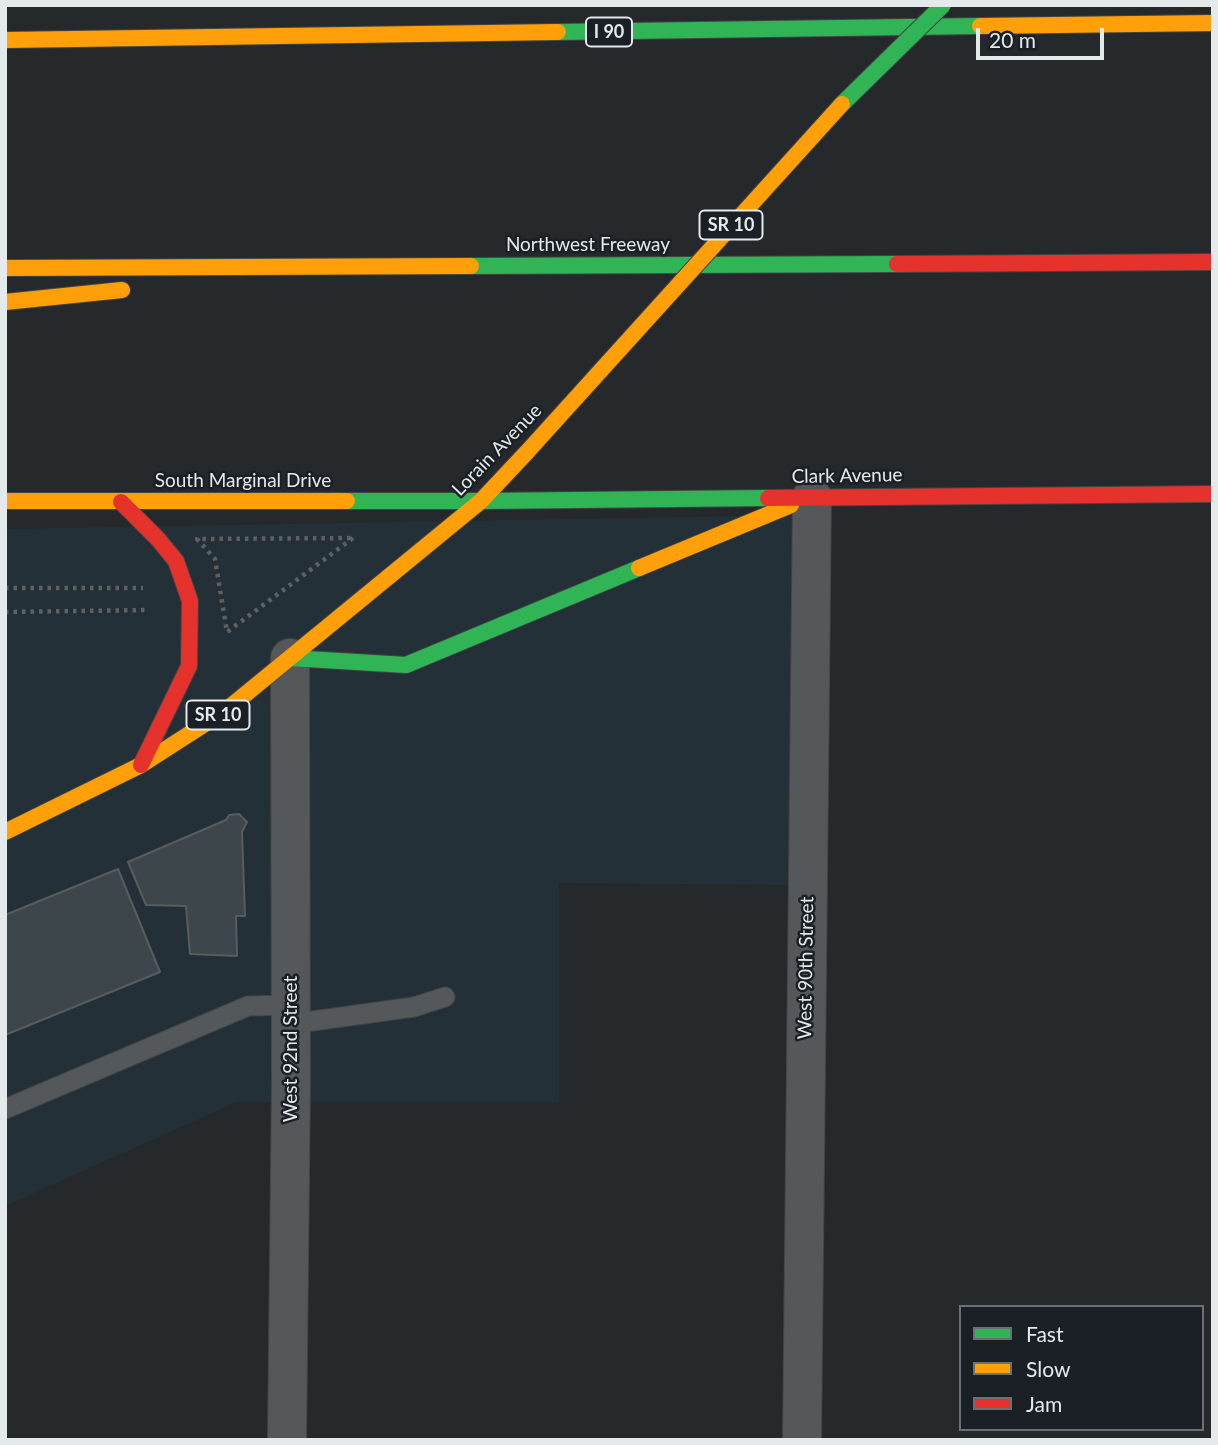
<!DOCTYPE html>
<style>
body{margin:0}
#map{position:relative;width:1218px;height:1445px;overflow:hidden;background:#26292b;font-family:Lato,sans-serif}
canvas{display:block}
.frame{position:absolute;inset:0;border:7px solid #e4e9ec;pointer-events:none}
.legend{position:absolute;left:959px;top:1305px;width:245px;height:126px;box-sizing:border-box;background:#1a2025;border:2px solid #6b7075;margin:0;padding:9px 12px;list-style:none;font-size:21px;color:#e4e9ec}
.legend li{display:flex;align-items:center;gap:14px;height:35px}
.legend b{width:35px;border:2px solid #6b7075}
.scale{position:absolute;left:976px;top:28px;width:128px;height:32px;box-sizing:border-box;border:4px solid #e4e9ec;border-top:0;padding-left:9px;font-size:21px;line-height:24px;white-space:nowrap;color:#e4e9ec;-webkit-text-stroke:5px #1a2025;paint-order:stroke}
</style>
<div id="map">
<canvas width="1218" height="1445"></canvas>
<div class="frame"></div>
<ul class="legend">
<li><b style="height:9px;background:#30b455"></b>Fast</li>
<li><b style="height:9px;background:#ff9f0a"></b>Slow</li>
<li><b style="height:9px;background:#e5322d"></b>Jam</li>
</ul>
<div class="scale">20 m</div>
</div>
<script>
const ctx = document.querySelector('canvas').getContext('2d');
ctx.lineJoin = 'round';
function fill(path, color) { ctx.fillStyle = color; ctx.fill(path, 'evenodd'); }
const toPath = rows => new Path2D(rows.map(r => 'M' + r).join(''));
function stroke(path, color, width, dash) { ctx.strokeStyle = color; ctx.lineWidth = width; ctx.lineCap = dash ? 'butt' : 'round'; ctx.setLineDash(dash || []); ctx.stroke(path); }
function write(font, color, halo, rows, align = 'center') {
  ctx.font = font + ' Lato,sans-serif'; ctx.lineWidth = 5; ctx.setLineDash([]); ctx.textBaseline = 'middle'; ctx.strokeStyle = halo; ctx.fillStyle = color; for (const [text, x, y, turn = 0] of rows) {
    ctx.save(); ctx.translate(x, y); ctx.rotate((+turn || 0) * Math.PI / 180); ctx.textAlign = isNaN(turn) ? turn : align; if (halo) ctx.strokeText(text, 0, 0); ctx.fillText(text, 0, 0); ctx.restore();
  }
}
const built = toPath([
 [798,515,794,885,559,883,559,1102,237,1102,5,1206,5,529]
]);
const building = toPath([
 [239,814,247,822,242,832,245,916,236,916,237,956,190,954,186,906,146,905,128,862,226,820,229,815,239,814],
 [118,869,160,972,5,1035,5,915,118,869]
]);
const path = toPath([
 [353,538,227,632,215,559,197,539,353,538],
 [5,588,143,588],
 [5,612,147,610]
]);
const lane = toPath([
 [291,1024,414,1007,445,997],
 [5,1109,248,1006,291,1005]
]);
const street = toPath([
 [287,1440,291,1082,290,658],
 [802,1440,812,497]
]);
const fast = toPath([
 [558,32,980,26],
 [471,266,897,264],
 [347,501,481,501],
 [481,501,768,498],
 [290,658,406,665,639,568]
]);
const slow = toPath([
 [980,26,1213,23],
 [5,40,558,32],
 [5,268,471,266],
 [5,302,122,290],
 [5,501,347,501],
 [639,568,791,505],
 [5,832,141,765,225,711,481,501,527,452]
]);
const jam = toPath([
 [897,264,1213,262],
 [768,498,1213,494],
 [121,502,158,539,176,561,190,601,189,666,141,765]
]);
const fastBridge = toPath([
 [842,104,943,5]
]);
const slowBridge = toPath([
 [527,452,842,104]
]);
const shields = [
 [609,32,46],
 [731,225,63],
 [218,715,63]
];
const shieldNames = [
 ["I 90",609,32],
 ["SR 10",731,225],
 ["SR 10",218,715]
];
const streetNames = [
 ["Northwest Freeway",588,245],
 ["Lorain Avenue",497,450,-46],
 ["Clark Avenue",847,476,-1],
 ["South Marginal Drive",243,481],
 ["West 90th Street",806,968,-89],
 ["West 92nd Street",291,1049,-90]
];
fill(built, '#243037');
fill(building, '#3c464b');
stroke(building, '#595c5e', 2);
stroke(lane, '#424547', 21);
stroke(street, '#424547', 40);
stroke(fast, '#424547', 18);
stroke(slow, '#424547', 18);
stroke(jam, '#424547', 18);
stroke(path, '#5e6062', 4.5, [3.5, 5]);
stroke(lane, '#55585a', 19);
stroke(street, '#55585a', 38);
stroke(fast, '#30b455', 16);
stroke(slow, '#ff9f0a', 16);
stroke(jam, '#e5322d', 16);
stroke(fastBridge, '#424547', 18, []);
stroke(slowBridge, '#424547', 18, []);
stroke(fastBridge, '#30b455', 16);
stroke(slowBridge, '#ff9f0a', 16);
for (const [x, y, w] of shields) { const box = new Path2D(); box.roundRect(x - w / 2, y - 14.5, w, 29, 5); ctx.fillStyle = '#1a2025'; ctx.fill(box); stroke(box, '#e4e9ec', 2); }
write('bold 18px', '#e4e9ec', null, shieldNames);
write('19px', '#e4e9ec', '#1a2025', streetNames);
</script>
